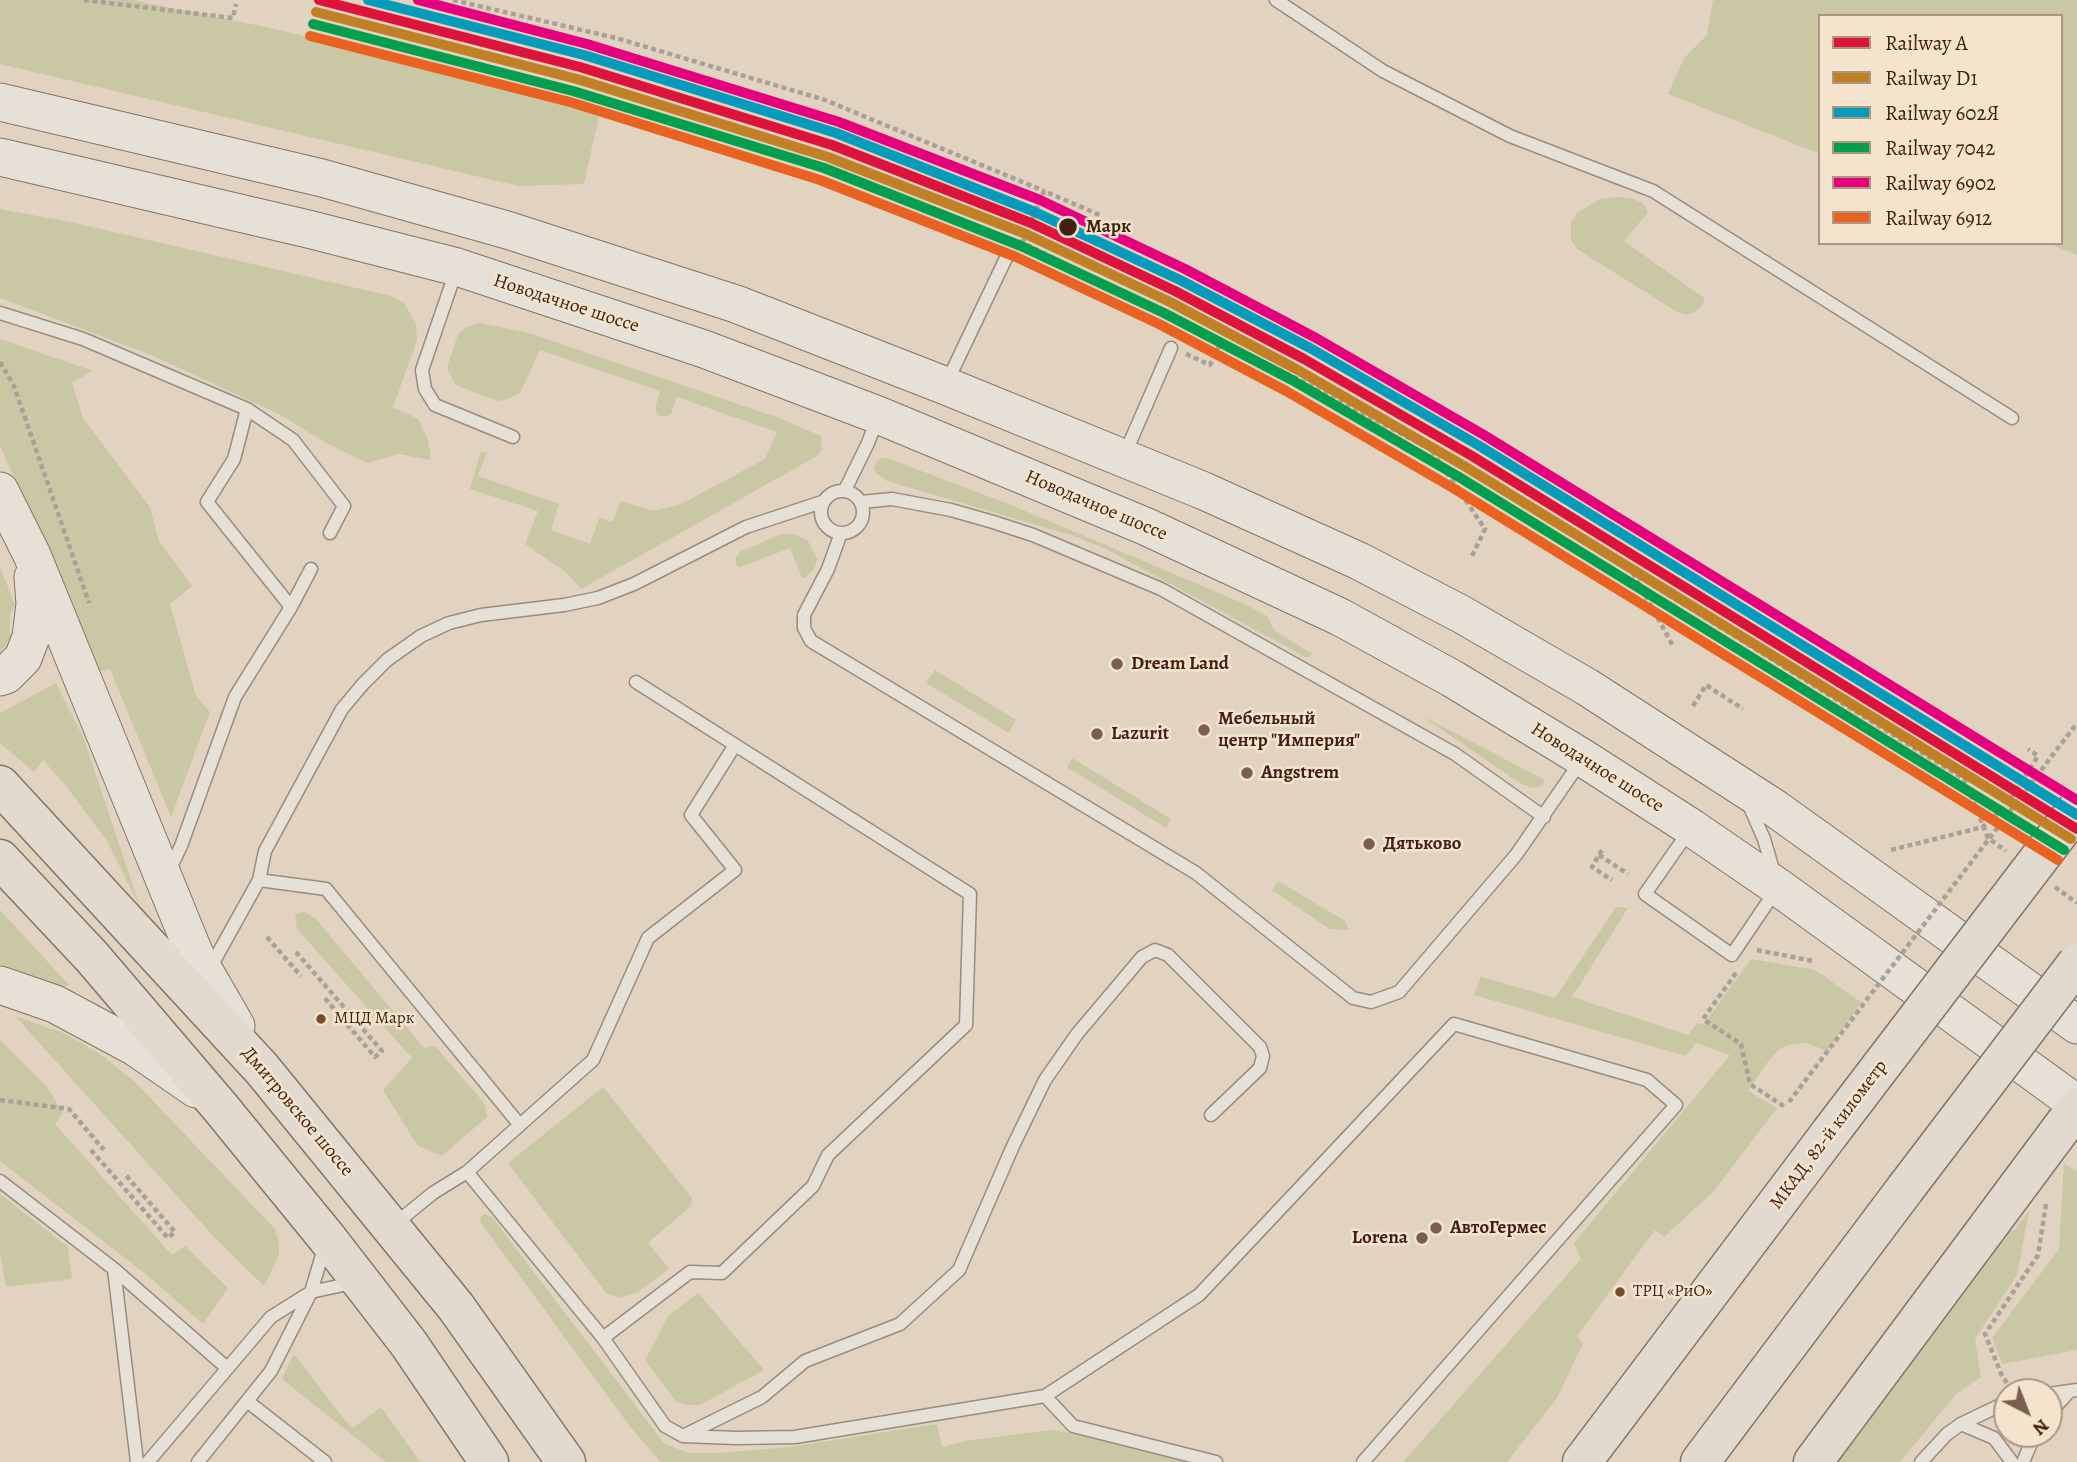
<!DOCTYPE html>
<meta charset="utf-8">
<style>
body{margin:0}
#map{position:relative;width:2077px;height:1462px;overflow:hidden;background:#e1d3bf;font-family:Alegreya,serif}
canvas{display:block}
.legend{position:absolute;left:1818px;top:14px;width:245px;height:231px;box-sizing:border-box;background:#f4e4cd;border:2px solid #ad9682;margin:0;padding:9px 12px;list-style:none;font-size:21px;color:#432111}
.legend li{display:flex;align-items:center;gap:14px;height:35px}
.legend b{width:35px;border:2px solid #ad9682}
.north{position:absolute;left:1993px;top:1378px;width:70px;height:70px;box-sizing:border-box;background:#f4e4cd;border:2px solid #ad9682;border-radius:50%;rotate:138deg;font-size:19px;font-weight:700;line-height:28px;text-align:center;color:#432111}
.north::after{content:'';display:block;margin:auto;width:24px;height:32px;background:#7a5f4e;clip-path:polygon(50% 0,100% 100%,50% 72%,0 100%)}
</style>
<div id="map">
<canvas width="2077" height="1462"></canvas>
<ul class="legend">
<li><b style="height:9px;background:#dc143c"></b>Railway A</li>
<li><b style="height:9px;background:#c28026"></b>Railway D1</li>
<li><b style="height:9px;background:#079bbb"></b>Railway 602Я</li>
<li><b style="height:9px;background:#039f4e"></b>Railway 7042</li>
<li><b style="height:9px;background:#e5007d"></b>Railway 6902</li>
<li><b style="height:9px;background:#e96221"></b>Railway 6912</li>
</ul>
<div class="north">N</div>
</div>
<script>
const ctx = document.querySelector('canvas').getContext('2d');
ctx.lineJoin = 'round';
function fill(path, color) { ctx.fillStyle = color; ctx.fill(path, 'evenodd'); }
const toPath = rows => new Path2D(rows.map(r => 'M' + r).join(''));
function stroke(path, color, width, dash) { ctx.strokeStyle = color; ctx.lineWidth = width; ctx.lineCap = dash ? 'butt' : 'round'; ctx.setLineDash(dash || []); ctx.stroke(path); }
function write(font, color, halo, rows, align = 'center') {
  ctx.font = font + ' Alegreya,serif'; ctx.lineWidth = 5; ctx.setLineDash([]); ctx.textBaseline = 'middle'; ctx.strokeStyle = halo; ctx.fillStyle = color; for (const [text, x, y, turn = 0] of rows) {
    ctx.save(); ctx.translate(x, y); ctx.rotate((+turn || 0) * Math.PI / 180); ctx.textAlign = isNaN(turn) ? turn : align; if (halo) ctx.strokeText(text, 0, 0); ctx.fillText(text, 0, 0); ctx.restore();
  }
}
const green = toPath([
 [0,0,133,0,261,26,397,57,599,115,584,184,518,186,0,64],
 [1713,0,2077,0,2077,255,2047,243,2061,243,2061,16,1820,16,1820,154,1668,94,1684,58,1707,35],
 [1617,197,1631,198,1643,203,1648,212,1624,241,1704,298,1703,305,1696,311,1686,315,1677,312,1577,249,1571,240,1571,222,1577,213,1600,199],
 [0,209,75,223,391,296,404,303,411,315,416,325,417,340,393,407,418,419,428,440,431,460,399,454,367,463,328,444,279,414,151,355,0,298],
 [480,323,529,333,779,418,821,436,822,450,817,456,581,589,567,573,525,544,538,511,470,489,480,453,487,451,478,476,559,504,551,530,590,544,599,518,612,522,621,501,653,511,681,504,765,459,777,432,677,397,671,414,665,417,657,415,655,408,660,391,540,350,520,393,509,399,497,401,456,385,447,368,458,334,467,327],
 [0,339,93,371,72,382,83,418,150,507,159,541,192,586,170,604,196,696,210,712,171,817,110,669,97,672,0,445],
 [880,458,887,458,1011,505,1240,602,1267,616,1274,630,1312,654,1307,658,1106,549,1074,536,887,481,876,473,874,467],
 [781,534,793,534,808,541,817,559,814,569,806,577,802,578,790,548,740,567,736,565,736,557,740,552],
 [0,567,15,605,10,615,10,638,0,655],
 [935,670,1016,720,1009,733,926,683],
 [56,683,84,739,140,907,107,841,66,786,43,760,34,772,0,743,0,713],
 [1422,716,1545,780,1541,786,1531,788,1518,782],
 [1072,758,1171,819,1166,828,1067,767],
 [1278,881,1345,921,1349,930,1330,929,1272,890],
 [1616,907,1628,908,1572,997,1688,1035,1697,1023,1704,1024,1751,959,1815,970,1861,1002,1827,1051,1807,1043,1787,1045,1778,1050,1767,1063,1748,1091,1777,1108,1714,1191,1664,1237,1655,1230,1577,1336,1583,1344,1557,1398,1507,1462,1403,1462,1581,1259,1574,1243,1730,1055,1696,1043,1686,1056,1474,995,1481,977,1555,998],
 [0,910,69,985,53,989,15,969,0,964],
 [303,911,315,918,424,1048,435,1046,484,1103,487,1117,442,1156,418,1146,383,1090,412,1058,297,929,295,915],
 [15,1016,66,1034,100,1054,134,1081,275,1229,279,1244,279,1255,264,1286,214,1237],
 [0,1040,47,1087,63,1113,55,1124,172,1255,185,1246,228,1288,203,1324,143,1272,0,1161],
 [603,1087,692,1198,691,1206,648,1243,669,1269,638,1292,620,1298,606,1293,508,1163],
 [2064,1164,2077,1171,2077,1350,2002,1364,1992,1338,2059,1249],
 [0,1194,68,1247,72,1279,6,1287,0,1252],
 [2029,1211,2017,1275,1975,1339,1981,1377,1956,1394,1900,1462,1836,1462,2009,1228,2014,1231],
 [484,1214,492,1217,664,1443,688,1453,719,1453,789,1447,937,1424,942,1447,965,1441,1050,1430,1072,1433,1187,1462,661,1462,631,1428,481,1223,480,1218],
 [698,1293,764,1370,700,1405,685,1405,676,1401,645,1360,669,1315],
 [294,1354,343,1418,353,1428,381,1407,420,1462,386,1462,282,1379]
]);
const path = toPath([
 [84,0,233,18,236,4],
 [453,0,616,38,825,100,1044,191],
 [1019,241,1300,380,1430,449,1500,490,1964,779,1988,838,2006,851],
 [1023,242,1044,191,1102,216],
 [1186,354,1210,365,1221,342],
 [0,362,14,386,89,603],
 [1432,451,1485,529,1471,558],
 [1633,573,1673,646],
 [1693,706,1706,685,1743,709],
 [1602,850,1592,867,1612,880],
 [1891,850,1983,827,2006,806,2038,756,2028,749],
 [1599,855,1628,874],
 [2055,887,2077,903],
 [267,937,301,976],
 [1757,950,1813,961],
 [296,952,382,1051,375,1057,323,996],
 [1736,973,1703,1019,1741,1044,1750,1084,1785,1107],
 [0,1100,69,1109,104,1150],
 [91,1150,168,1238,175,1232,124,1173],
 [2007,1383,2002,1376,1985,1334,2038,1255,2046,1204]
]);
const service = toPath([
 [1276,0,1383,71,1510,136,1653,191,2012,418],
 [456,271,422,370,425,389,435,405,513,437],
 [0,313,83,339,247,409,293,440,344,506,330,533],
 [947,382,1007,256],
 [247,409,234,459,207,502,291,607],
 [1124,456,1171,348],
 [845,490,868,443,878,417],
 '821 512a21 21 0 1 1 42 0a21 21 0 1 1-42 0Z',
 [861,502,892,499,951,510,993,522,1033,535,1161,589,1455,754,1544,817],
 [841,533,828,569,804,615,804,628,811,641,1196,873,1353,998,1371,1002,1399,992,1516,855,1581,761],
 [1749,805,1764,839,1774,873],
 [1689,831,1645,894,1732,955,1776,890],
 [168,873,181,846,235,697,291,607,311,569],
 [259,880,326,889,519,1124],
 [209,970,259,880,265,851,342,709,363,684,387,660,421,636,449,623,481,615,564,605,598,598,634,584,746,527,822,502],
 [467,1172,603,1338,665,1426,683,1436,736,1438,795,1437,1045,1396],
 [0,1181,114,1269,227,1368],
 [395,1224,433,1193,467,1172,593,1060,648,938,735,870,691,815,735,745],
 [114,1269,137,1462],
 [603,1338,690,1272,722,1273,813,1186,828,1155,966,1025,970,894,636,682],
 [2049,1394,2077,1390],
 [247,1401,325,1462],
 [2049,1414,2068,1393],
 [1961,1424,1994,1438,2012,1462],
 [683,1436,762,1397,805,1361,900,1324,959,1270,1013,1146,1045,1080,1077,1034,1142,957,1155,950,1168,955,1260,1047,1263,1056,1260,1068,1211,1115],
 [148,1462,271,1317,311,1292,343,1285,356,1285],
 [198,1462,271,1371,311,1292,325,1245],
 [1216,1462,1073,1426,1045,1396,1199,1295,1454,1024,1647,1080,1676,1105,1363,1462],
 [1921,1462,1947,1434,1961,1424,2007,1402],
 [2023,1462,2035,1434]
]);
const secondary = toPath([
 [0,102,322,178,507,230,736,304,946,386,1204,491,1359,561,1461,614,1587,687,1776,809,2077,1025],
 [0,157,308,229,457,267,704,349,878,415,1147,527,1340,617,1453,679,1583,758,1692,828,1778,887,2077,1104],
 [0,491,32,555,195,955,236,1026],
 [0,677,6,675,23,658,31,637,35,604,33,577],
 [0,985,55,1004,135,1047,196,1089]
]);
const primary = toPath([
 [0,785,262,1069,456,1307,566,1462],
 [0,859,92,957,220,1107,327,1238,409,1344,489,1462],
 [1813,1462,2077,1107]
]);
const trunk = toPath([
 [1582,1462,1830,1133],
 [1700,1462,1905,1189]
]);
const pathBridge = toPath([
 [1789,1102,2077,723]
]);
const trunkBridge = toPath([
 [1830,1133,2077,809],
 [1905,1189,2077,963]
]);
const rail1 = toPath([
 [319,0,580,67,832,145,1031,223,1175,291,1304,359,1472,456,2077,829]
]);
const rail2 = toPath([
 [316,12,577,79,828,157,1026,234,1170,302,1298,370,1466,467,2071,839]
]);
const rail3 = toPath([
 [368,0,584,55,836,133,1035,212,1180,280,1310,348,1478,445,2077,815]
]);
const rail4 = toPath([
 [313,24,573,91,824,168,1021,246,1164,313,1292,380,1459,477,2064,850]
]);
const rail5 = toPath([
 [418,0,587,44,839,122,1040,200,1185,269,1316,338,1484,435,2077,800]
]);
const rail6 = toPath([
 [310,36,570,102,820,180,1016,257,1159,324,1286,391,1453,488,2058,860]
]);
const markers = [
 [1068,227,10,"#432111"],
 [1117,664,7,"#7a5f4e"],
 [1204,730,7,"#7a5f4e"],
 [1097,734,7,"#7a5f4e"],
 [1247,773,7,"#7a5f4e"],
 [1369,844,7,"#7a5f4e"],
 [321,1019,6,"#7a4b2a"],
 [1436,1228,7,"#7a5f4e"],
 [1422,1238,7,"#7a5f4e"],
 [1620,1292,6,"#7a4b2a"]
];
const busNames = [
 ["МЦД Марк",334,1019],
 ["ТРЦ «РиО»",1633,1292]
];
const stopNames = [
 ["Марк",1086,227]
];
const streetNames = [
 ["Новодачное шоссе",566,304,18],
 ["Новодачное шоссе",1096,506,23],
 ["Новодачное шоссе",1597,768,32],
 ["Дмитровское шоссе",297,1112,50],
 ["МКАД, 82-й километр",1829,1135,-53]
];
const poiNames = [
 ["Dream Land",1131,664],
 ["Мебельный",1218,719],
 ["центр \"Империя\"",1218,741],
 ["Lazurit",1111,734],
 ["Angstrem",1261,773],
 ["Дятьково",1383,844],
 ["АвтоГермес",1450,1228],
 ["Lorena",1408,1238,"right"]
];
fill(green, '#cac7a4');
stroke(service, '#988c7f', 15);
stroke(secondary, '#817468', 39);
stroke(primary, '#817468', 41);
stroke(trunk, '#817468', 41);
stroke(path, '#a9a097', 4.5, [5, 3.5]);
stroke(service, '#e6e0d6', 12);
stroke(secondary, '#e6e0d6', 37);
stroke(primary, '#e2dacf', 38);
stroke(trunk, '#e2dacf', 38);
stroke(trunkBridge, '#817468', 41, []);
stroke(pathBridge, '#a9a097', 4.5, [5, 3.5]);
stroke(trunkBridge, '#e2dacf', 38);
stroke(rail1, '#dc143c', 10);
stroke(rail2, '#c28026', 10);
stroke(rail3, '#079bbb', 10);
stroke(rail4, '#039f4e', 10);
stroke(rail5, '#e5007d', 10);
stroke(rail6, '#e96221', 10);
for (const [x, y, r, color] of markers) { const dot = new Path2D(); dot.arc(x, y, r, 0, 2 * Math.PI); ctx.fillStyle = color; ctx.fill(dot); stroke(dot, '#f4e4cd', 2.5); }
write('17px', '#432111', '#f4e4cd', busNames, 'left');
write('bold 19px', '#432111', '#f4e4cd', stopNames, 'left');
write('19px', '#432111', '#f4e4cd', streetNames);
write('bold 19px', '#432111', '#f4e4cd', poiNames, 'left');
</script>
